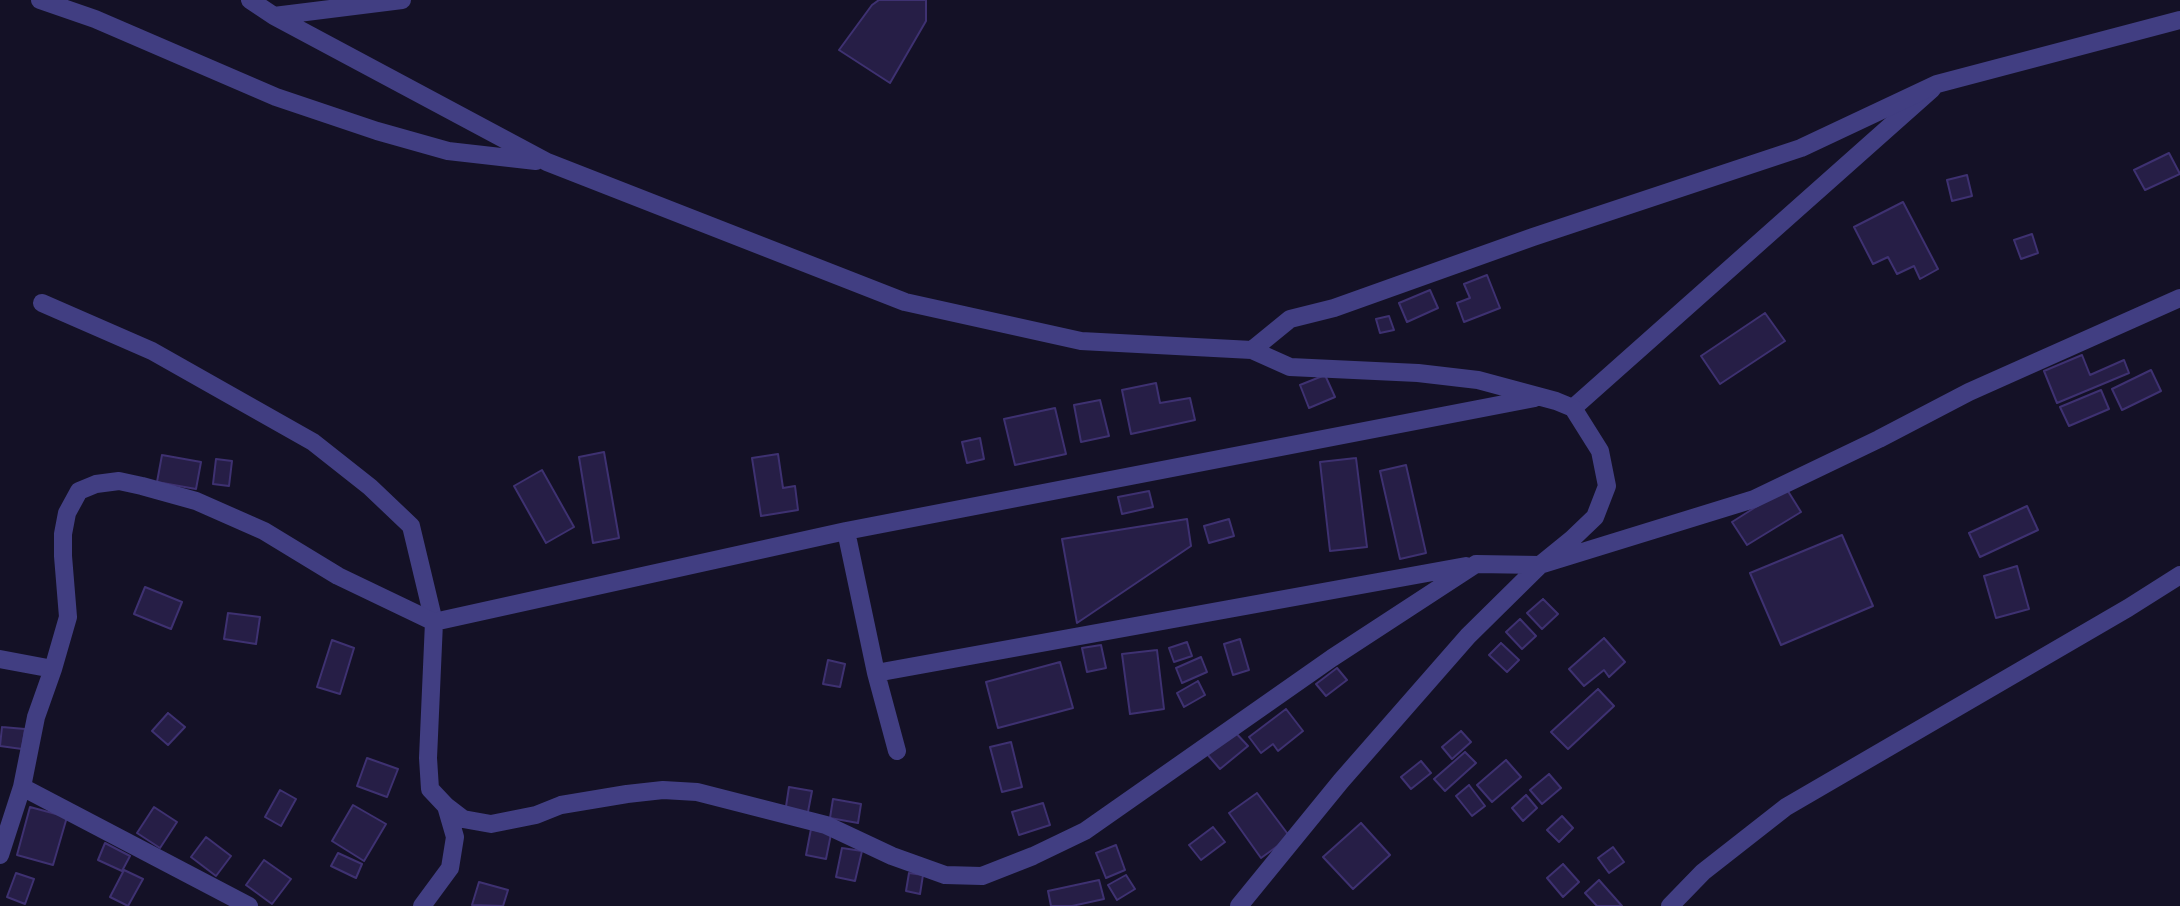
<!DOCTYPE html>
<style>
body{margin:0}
canvas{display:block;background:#141126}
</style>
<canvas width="2180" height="906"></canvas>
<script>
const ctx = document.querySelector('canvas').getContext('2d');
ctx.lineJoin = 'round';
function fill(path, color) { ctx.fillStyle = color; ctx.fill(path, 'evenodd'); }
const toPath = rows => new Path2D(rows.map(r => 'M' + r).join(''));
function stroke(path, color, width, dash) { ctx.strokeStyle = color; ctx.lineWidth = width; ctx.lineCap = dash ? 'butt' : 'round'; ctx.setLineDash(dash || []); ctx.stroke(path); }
const building = toPath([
 [879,0,926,0,926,21,890,83,839,50,872,5,879,0],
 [2169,153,2180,174,2145,190,2134,170,2169,153],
 [1967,175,1972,196,1952,201,1947,180,1967,175],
 [1903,202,1938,269,1920,279,1914,266,1897,274,1888,257,1873,264,1854,227,1903,202],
 [2032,234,2038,253,2021,259,2014,240,2032,234],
 [1487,275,1500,308,1464,322,1457,303,1470,298,1464,284,1487,275],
 [1430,290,1438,308,1407,322,1399,303,1430,290],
 [1765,313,1785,341,1720,384,1701,356,1765,313],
 [1389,316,1394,330,1380,333,1376,319,1389,316],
 [2082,355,2090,375,2124,360,2129,373,2057,403,2044,371,2082,355],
 [2151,370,2161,391,2122,410,2112,389,2151,370],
 [1325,375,1335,397,1309,408,1300,385,1325,375],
 [1156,383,1160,403,1190,398,1195,420,1131,434,1122,390,1156,383],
 [2101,390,2109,409,2069,426,2060,407,2101,390],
 [1100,400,1109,436,1081,442,1074,405,1100,400],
 [1055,408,1066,454,1015,465,1004,419,1055,408],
 [980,438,984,459,967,463,962,442,980,438],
 [604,452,619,538,593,543,579,457,604,452],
 [778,454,783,488,795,486,798,510,761,516,752,458,778,454],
 [162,455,201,462,196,489,157,482,162,455],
 [1356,458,1367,547,1330,551,1320,462,1356,458],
 [216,459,232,461,229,486,213,484,216,459],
 [1406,465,1426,553,1400,559,1380,471,1406,465],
 [542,470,574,527,546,543,514,486,542,470],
 [1786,488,1801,512,1747,545,1732,522,1786,488],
 [1149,491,1153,507,1122,514,1118,497,1149,491],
 [2027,506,2038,530,1980,557,1969,533,2027,506],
 [1187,519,1191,546,1077,623,1062,539,1187,519],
 [1229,519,1234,536,1209,543,1204,526,1229,519],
 [1842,535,1873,606,1781,645,1750,573,1842,535],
 [2017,566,2029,609,1996,618,1984,576,2017,566],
 [145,587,182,602,171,629,134,614,145,587],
 [1543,599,1558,614,1542,629,1527,613,1543,599],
 [228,613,260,617,256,644,224,639,228,613],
 [1520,619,1536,636,1522,649,1506,632,1520,619],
 [1604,638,1625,662,1609,677,1604,670,1584,686,1569,669,1604,638],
 [1240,639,1249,670,1233,675,1224,644,1240,639],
 [332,640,354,648,340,694,317,687,332,640],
 [1187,642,1192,656,1174,662,1169,648,1187,642],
 [1501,643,1519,660,1507,672,1489,655,1501,643],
 [1101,645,1106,668,1087,672,1082,648,1101,645],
 [1157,650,1164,709,1130,714,1122,654,1157,650],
 [1201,657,1207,672,1182,683,1176,668,1201,657],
 [828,660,845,664,840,687,823,684,828,660],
 [1060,662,1073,708,998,728,986,682,1060,662],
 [1337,668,1347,680,1326,696,1316,684,1337,668],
 [1198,681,1205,695,1184,707,1177,693,1198,681],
 [1598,689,1614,706,1568,749,1551,732,1598,689],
 [1286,709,1303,731,1278,751,1273,744,1261,753,1249,737,1286,709],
 [168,713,185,727,168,745,152,731,168,713],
 [2,727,25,729,22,749,0,746,2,727],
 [1234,731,1248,746,1220,769,1207,754,1234,731],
 [1461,731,1471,742,1452,759,1442,747,1461,731],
 [1011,742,1022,787,1002,792,990,747,1011,742],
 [1465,752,1476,763,1445,791,1434,779,1465,752],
 [367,758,398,769,387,797,357,786,367,758],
 [1506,760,1521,777,1492,802,1477,785,1506,760],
 [1421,761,1431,773,1411,789,1401,777,1421,761],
 [1549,774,1561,788,1542,804,1530,790,1549,774],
 [1469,785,1485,806,1472,816,1456,796,1469,785],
 [789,787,812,791,807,817,785,813,789,787],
 [280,790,296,799,281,826,265,817,280,790],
 [1257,793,1290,837,1261,858,1229,813,1257,793],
 [1526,795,1537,808,1523,821,1512,808,1526,795],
 [833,799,861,804,858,823,830,818,833,799],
 [1043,803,1050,825,1019,835,1012,812,1043,803],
 [353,805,386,824,364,861,332,841,353,805],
 [30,807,67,817,53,865,17,855,30,807],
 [154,807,177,822,160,848,137,833,154,807],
 [1562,816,1573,828,1559,842,1547,830,1562,816],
 [1361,823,1390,855,1353,889,1323,857,1361,823],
 [1213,827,1225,842,1201,860,1189,845,1213,827],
 [811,829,831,834,826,859,806,855,811,829],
 [206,837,231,856,216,876,191,857,206,837],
 [105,843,130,856,122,871,98,860,105,843],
 [1116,845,1125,870,1106,878,1096,853,1116,845],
 [1613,847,1624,862,1609,873,1598,858,1613,847],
 [842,848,862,851,855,881,836,877,842,848],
 [338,853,362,864,356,878,331,866,338,853],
 [264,860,291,879,272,904,246,885,264,860],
 [1563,864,1579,882,1563,897,1547,878,1563,864],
 [124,870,143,879,128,906,110,897,124,870],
 [16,873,34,879,25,904,7,897,16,873],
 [909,873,923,875,920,894,906,891,909,873],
 [1126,875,1135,889,1117,900,1108,885,1126,875],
 [1099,880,1104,899,1072,906,1051,906,1048,891,1099,880],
 [1599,880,1622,906,1597,906,1585,893,1599,880],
 [479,882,508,890,503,906,472,905,479,882]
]);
const lane = toPath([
 [42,303,152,351,313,442,370,487,411,526,434,622],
 [1573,408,1932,89]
]);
const street = toPath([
 [40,0,95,19,276,97,377,131,448,151,536,161],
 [250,0,274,16,547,162,905,302,1081,341,1252,350],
 [274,16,402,0],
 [846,531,876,673,897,751],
 [434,622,846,531,1535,398],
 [0,659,53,669],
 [876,673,1466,566],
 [22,787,249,906],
 [0,855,22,787,36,717,53,669,68,617,63,556,63,534,67,513,79,491,96,484,119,481,142,486,196,501,264,531,338,576,434,622,428,758,430,789,446,806,463,819,491,824,536,815,561,805,627,794,663,790,697,792,826,825,892,856,945,875,982,876,1033,856,1085,831,1332,658,1476,564,1540,565,1754,499,1879,439,1969,392,2180,298],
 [422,906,450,868,455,837,446,806],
 [1239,906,1341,781,1468,636,1540,565,1572,539,1595,517,1607,486,1600,451,1573,408,1556,401,1478,380,1418,373,1290,367,1252,350,1290,319,1334,308,1533,237,1801,148,1937,84,2180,20],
 [1670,906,1703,872,1786,807,2128,608,2180,575]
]);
fill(building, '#261e46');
stroke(building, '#3e3171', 2);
stroke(lane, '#413e82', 18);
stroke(street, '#413e82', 18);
</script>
